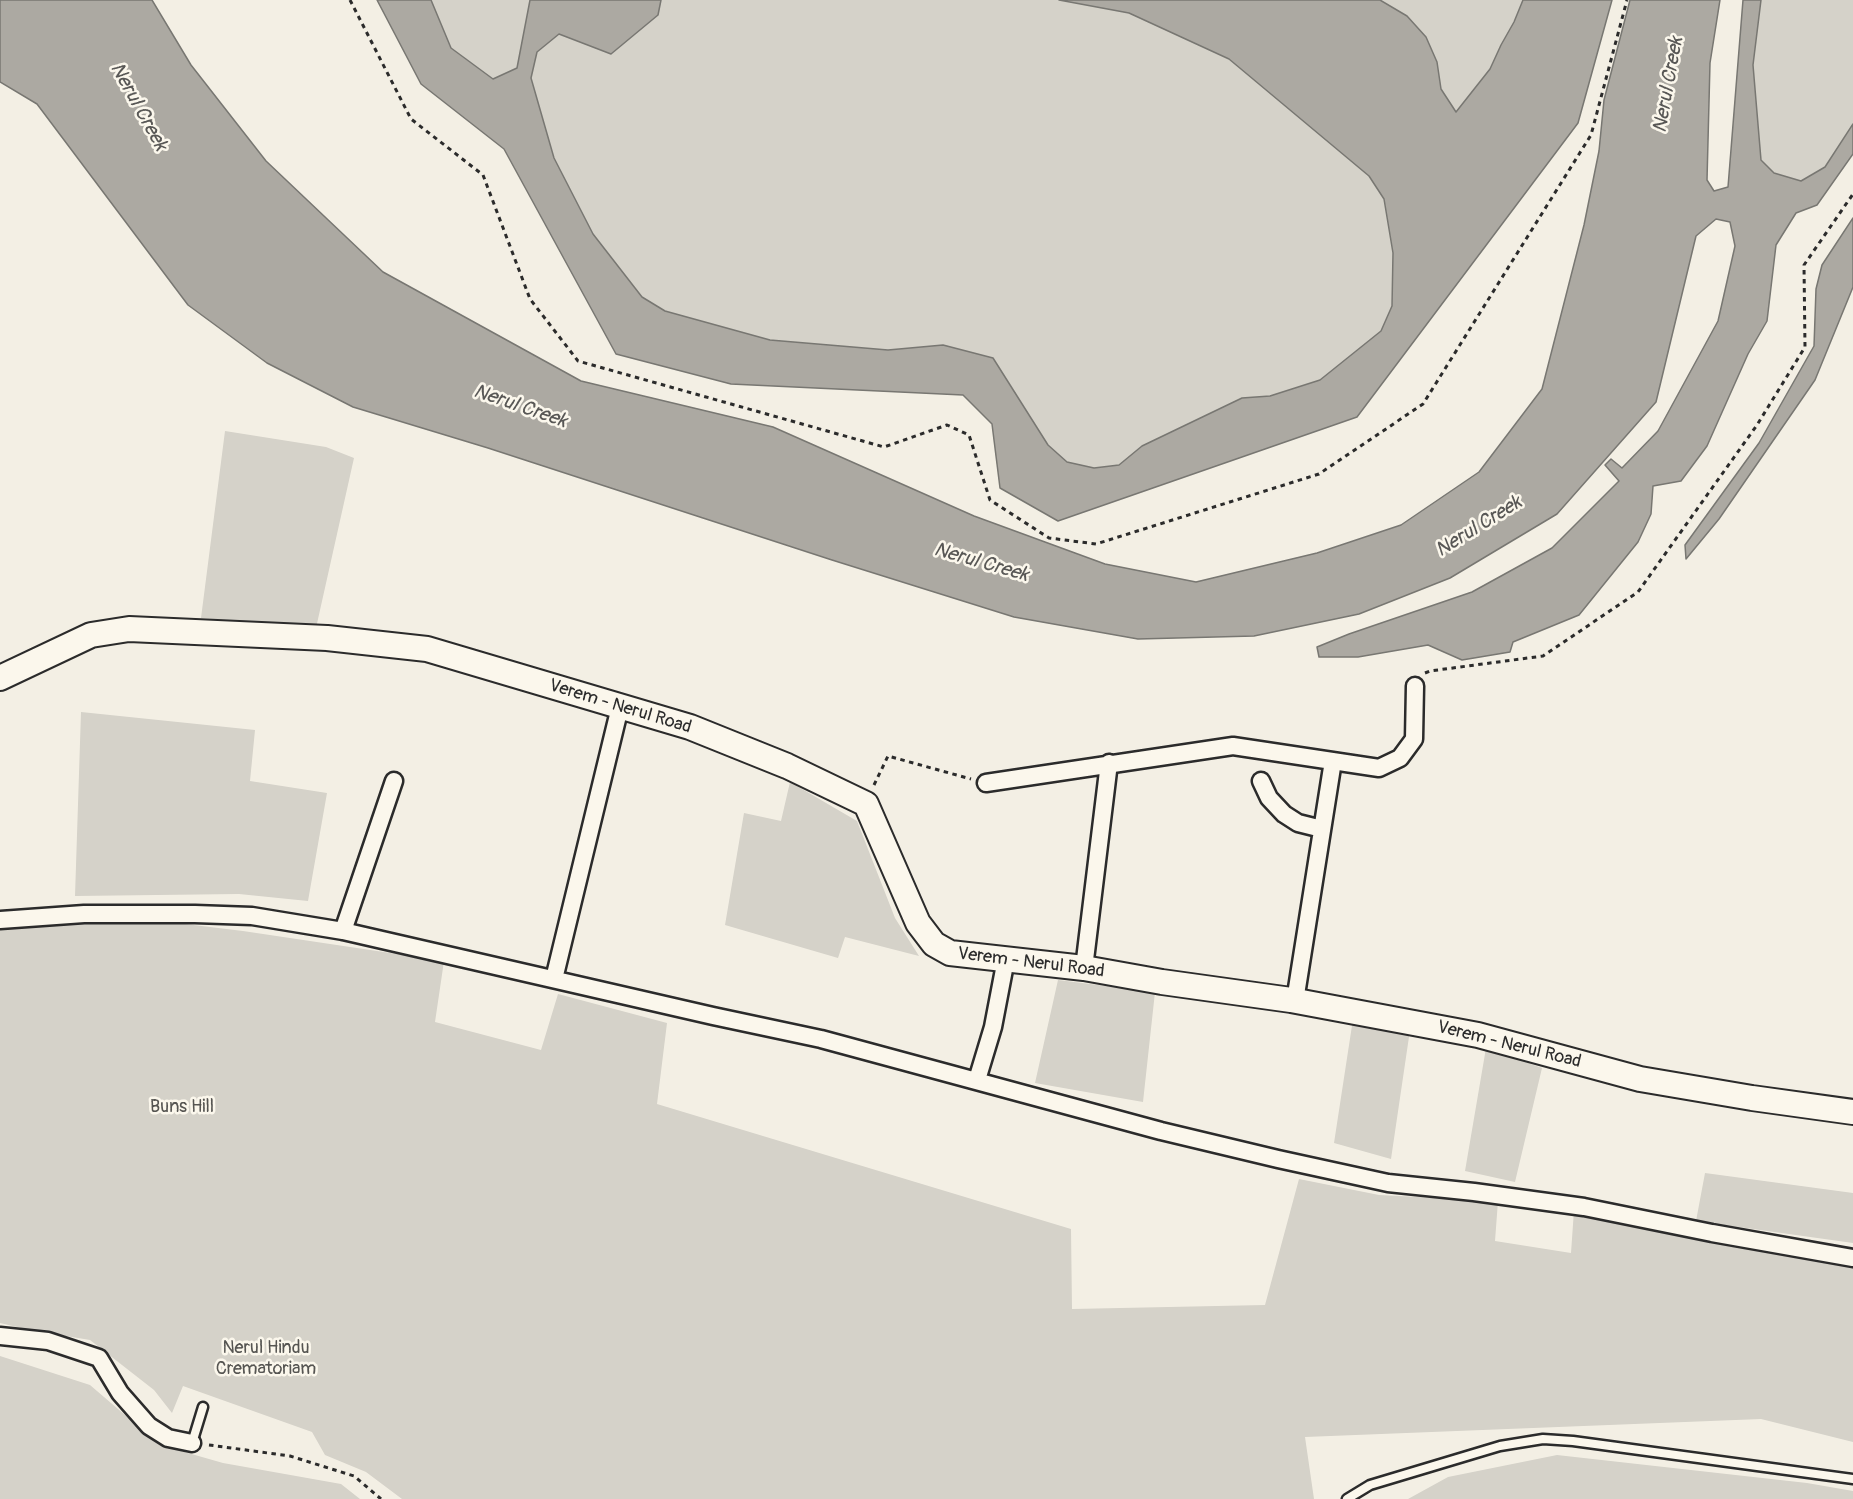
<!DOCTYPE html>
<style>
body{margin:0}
canvas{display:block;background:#f3efe4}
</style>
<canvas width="1853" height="1499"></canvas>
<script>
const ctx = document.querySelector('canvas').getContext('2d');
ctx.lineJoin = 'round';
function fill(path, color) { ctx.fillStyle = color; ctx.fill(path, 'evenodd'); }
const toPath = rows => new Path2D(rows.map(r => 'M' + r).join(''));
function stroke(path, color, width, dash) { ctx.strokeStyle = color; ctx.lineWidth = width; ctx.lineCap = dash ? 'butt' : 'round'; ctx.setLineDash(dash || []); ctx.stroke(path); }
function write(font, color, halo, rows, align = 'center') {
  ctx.font = font + ' Pangolin,sans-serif'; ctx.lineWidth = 5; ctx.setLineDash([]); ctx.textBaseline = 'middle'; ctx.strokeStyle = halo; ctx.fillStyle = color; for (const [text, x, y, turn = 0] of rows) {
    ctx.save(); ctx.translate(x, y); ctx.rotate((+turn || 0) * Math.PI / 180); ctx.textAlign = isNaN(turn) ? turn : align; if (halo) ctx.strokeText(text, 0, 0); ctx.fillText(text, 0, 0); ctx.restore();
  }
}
const green = toPath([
 [431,0,530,0,517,68,493,79,451,48],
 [661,0,1059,0,1129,13,1229,59,1369,176,1384,199,1393,253,1392,306,1381,331,1320,380,1270,396,1242,398,1142,446,1119,465,1094,468,1067,462,1048,445,993,358,943,345,888,350,770,340,665,311,642,297,593,234,554,158,531,78,537,52,559,34,611,54,658,15],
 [1380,0,1523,0,1514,22,1501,45,1490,69,1456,112,1441,89,1437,62,1407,16],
 [1761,0,1853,0,1853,124,1825,167,1801,181,1774,173,1761,159,1753,65],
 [225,431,326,447,354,458,316,628,201,618],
 [81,712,255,730,250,781,327,793,308,901,239,894,75,896],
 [790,782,857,821,895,918,919,956,845,937,838,958,725,925,744,813,781,821],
 [144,919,243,931,444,961,435,1022,541,1050,558,994,667,1023,657,1104,1071,1229,1072,1309,1265,1305,1299,1179,1379,1195,1498,1201,1495,1241,1571,1253,1574,1210,1853,1268,1853,1442,1761,1419,1305,1437,1314,1499,402,1499,366,1472,325,1455,312,1432,183,1386,172,1413,154,1390,90,1340,30,1330,0,1323,0,930],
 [1058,980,1155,992,1143,1102,1035,1083],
 [1353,1019,1410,1030,1391,1159,1334,1143],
 [1486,1048,1542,1068,1515,1182,1465,1171],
 [1705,1173,1853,1193,1853,1243,1696,1221],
 [0,1356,90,1385,160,1445,223,1463,341,1484,360,1499,0,1499],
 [1557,1455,1807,1483,1853,1491,1853,1499,1408,1499,1448,1477]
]);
const water = toPath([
 [0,0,152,0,191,65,266,161,383,272,581,381,773,427,974,516,1105,564,1196,582,1317,553,1401,525,1479,472,1542,389,1584,225,1599,151,1604,100,1630,0,1720,0,1710,63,1707,180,1714,191,1728,187,1743,0,1761,0,1753,65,1761,160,1774,173,1801,181,1825,167,1853,124,1853,154,1817,205,1796,213,1776,245,1767,321,1748,354,1707,446,1681,481,1653,486,1651,514,1638,542,1579,615,1513,642,1510,652,1462,660,1428,645,1358,657,1319,657,1317,647,1349,634,1472,592,1552,548,1619,481,1605,465,1611,459,1622,468,1658,431,1718,321,1735,246,1730,222,1716,219,1696,236,1656,402,1557,514,1450,578,1359,614,1254,636,1138,639,1014,617,832,560,488,448,353,407,267,363,188,305,37,104,0,82,0,0],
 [377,0,431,0,451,48,493,79,517,68,530,0,661,0,658,15,611,54,559,34,537,52,531,78,554,158,593,234,642,297,665,311,770,340,888,350,943,345,993,358,1048,445,1067,462,1094,468,1119,465,1142,446,1242,398,1270,396,1320,380,1381,331,1392,306,1393,253,1384,199,1369,176,1229,59,1129,13,1059,0,1380,0,1407,16,1426,37,1437,62,1441,89,1456,112,1490,69,1501,45,1514,22,1523,0,1612,0,1578,123,1357,417,1058,521,1000,488,992,424,963,395,731,384,616,354,504,149,421,84,377,0],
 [1853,218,1853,287,1815,380,1719,519,1686,559,1685,545,1759,443,1814,346,1816,289,1822,265,1853,218]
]);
const path = toPath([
 [350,0,411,119,483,175,530,299,578,361,884,447,947,425,969,435,990,500,1049,538,1096,544,1319,474,1423,404,1591,135,1627,0],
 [1425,673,1430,671,1543,656,1638,592,1757,425,1805,347,1804,265,1853,194],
 [874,785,888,756,971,779],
 [209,1445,290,1456,354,1476,381,1499]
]);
const service = toPath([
 [192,1443,203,1407],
 [1347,1499,1370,1485,1500,1446,1543,1439,1573,1441,1853,1479]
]);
const minor = toPath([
 [1261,781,1269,798,1284,814,1298,823,1322,829],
 [986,783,1233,746,1379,768,1400,758,1414,739,1415,686],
 [0,920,84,914,195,914,252,916,343,931,713,1016,821,1039,1161,1131,1278,1159,1388,1183,1474,1192,1584,1207,1712,1233,1853,1258],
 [343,931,394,781],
 [1084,968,1109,763],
 [554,979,620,707],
 [1295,1001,1333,761],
 [977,1080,993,1027,1006,959],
 [0,1336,48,1341,99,1358,120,1393,149,1426,168,1438,192,1443]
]);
const secondary = toPath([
 [0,678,91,635,129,629,327,638,427,649,690,727,787,766,866,804,918,923,934,944,950,953,1084,968,1162,982,1291,1000,1478,1035,1640,1079,1752,1098,1853,1112]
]);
const streetNames = [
 ["Verem - Nerul Road",620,707,17],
 ["Verem - Nerul Road",1031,963,7],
 ["Verem - Nerul Road",1509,1045,14]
];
const parkNames = [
 ["Buns Hill",182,1107],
 ["Nerul Hindu",266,1348],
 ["Crematoriam",266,1369]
];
const waterNames = [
 ["Nerul Creek",1669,85,-80],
 ["Nerul Creek",138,107,61],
 ["Nerul Creek",520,407,19],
 ["Nerul Creek",1479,527,-32],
 ["Nerul Creek",981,563,16]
];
fill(green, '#d5d2c9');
fill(water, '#aca9a2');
stroke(water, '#787772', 1.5);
stroke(service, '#2b2b2b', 13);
stroke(minor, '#2b2b2b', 21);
stroke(secondary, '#2b2b2b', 28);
stroke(path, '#2b2b2b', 3, [4.5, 4.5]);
stroke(service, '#fbf7ec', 8);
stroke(minor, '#fbf7ec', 16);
stroke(secondary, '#fbf7ec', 24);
write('18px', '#2b2b2b', '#fbf7ec', streetNames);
write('18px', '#565552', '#fbf7ec', parkNames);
write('italic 20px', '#585755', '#fbf7ec', waterNames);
</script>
